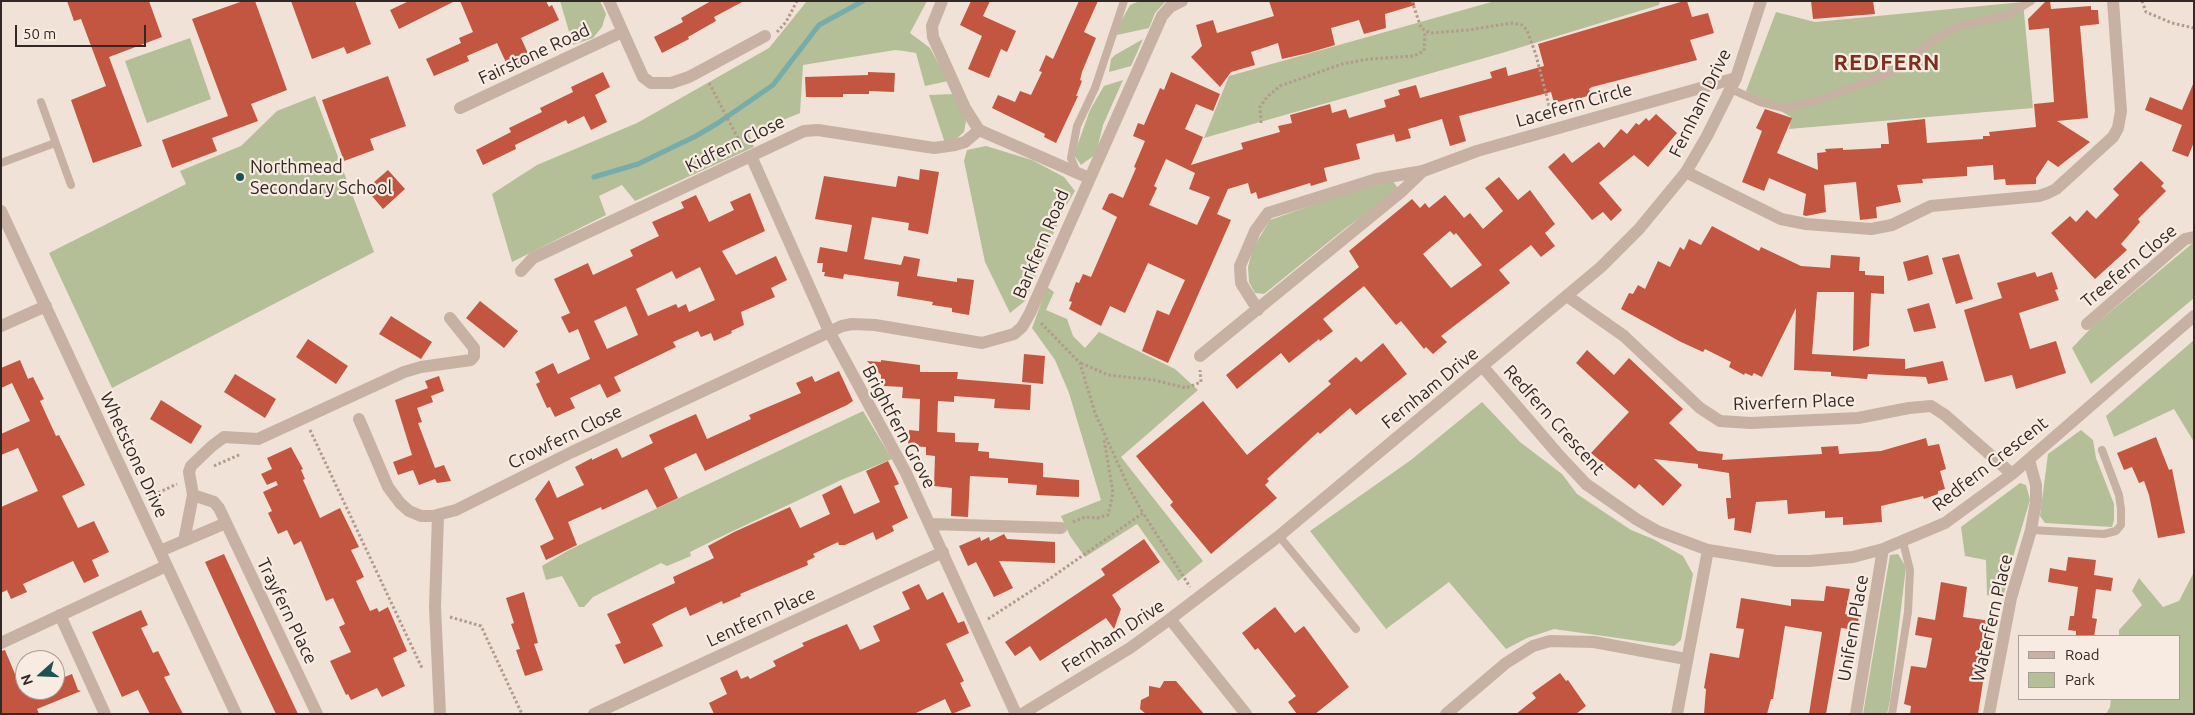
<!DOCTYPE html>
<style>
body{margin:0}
#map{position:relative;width:2195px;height:715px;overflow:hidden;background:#f0e2d6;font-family:Ubuntu,sans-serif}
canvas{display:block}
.frame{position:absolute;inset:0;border:2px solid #322825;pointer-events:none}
.legend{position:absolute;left:2018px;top:635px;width:162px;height:65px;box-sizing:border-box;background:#f8ece2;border:1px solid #a99e96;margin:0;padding:6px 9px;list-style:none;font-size:15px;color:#322825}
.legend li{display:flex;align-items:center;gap:10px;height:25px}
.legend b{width:25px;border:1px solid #a99e96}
.north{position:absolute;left:15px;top:650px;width:50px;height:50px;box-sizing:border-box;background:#f8ece2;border:1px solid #a99e96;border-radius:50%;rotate:250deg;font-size:14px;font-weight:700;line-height:20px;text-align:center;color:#322825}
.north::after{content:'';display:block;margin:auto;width:18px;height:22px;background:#1c5251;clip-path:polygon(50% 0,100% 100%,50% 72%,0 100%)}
.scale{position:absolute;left:15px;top:25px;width:131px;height:22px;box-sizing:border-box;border:2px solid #322825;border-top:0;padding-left:6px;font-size:15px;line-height:18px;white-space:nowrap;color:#322825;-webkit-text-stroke:4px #f8ece2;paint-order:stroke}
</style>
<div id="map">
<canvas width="2195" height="715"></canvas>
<div class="frame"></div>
<ul class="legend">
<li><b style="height:6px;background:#c7b1a3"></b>Road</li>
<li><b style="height:14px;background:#b4be97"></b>Park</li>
</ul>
<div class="north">N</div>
<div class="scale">50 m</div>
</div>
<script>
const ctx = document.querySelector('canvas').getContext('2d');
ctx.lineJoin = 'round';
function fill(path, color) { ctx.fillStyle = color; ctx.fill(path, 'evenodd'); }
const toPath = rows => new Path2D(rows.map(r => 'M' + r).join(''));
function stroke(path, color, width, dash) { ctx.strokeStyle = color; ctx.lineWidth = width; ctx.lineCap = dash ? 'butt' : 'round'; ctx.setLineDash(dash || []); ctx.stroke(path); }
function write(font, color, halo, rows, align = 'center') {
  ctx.font = font + ' Ubuntu,sans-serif'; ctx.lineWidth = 4.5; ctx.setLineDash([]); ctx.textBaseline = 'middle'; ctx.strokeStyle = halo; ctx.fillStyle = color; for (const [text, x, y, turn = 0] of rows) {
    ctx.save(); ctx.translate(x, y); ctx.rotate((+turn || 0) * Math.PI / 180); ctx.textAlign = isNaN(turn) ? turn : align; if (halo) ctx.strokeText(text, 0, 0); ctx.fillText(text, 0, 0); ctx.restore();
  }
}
const green = toPath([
 [560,1,600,1,606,14,602,27,593,38,573,45],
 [807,1,927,1,910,33,930,48,948,81,925,86,916,53,904,51,895,50,803,65,800,113,749,134,754,147,635,201,622,185,599,196,606,215,512,262,492,194,537,165,637,123,769,48],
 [1140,1,1166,1,1155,13,1149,28,1117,35,1119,25,1130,5],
 [1495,1,1660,1,1659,5,1502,53,1204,138,1229,76],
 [2023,2,2033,108,1789,129,1791,117,1746,91,1776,12,1815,22],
 [190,38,211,99,147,123,125,61],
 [1143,39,1131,66,1109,72,1111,59,1115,55],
 [1123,80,1103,125,1096,154,1081,165,1074,155,1090,110,1104,86],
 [954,94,966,121,964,132,956,139,945,143,929,95],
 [315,96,374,252,112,388,49,253,186,184,180,171,241,146,277,111],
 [986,146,1032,160,1064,177,1075,191,1063,211,1025,301,1010,313,985,262,964,161,967,150],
 [1393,181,1397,187,1391,196,1347,227,1264,294,1255,293,1249,282,1248,267,1253,248,1270,220,1344,194],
 [2194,242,2194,298,2091,384,2072,348,2091,328],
 [1047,287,1054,292,1046,310,1067,319,1073,336,1085,348,1099,332,1175,369,1198,390,1121,457,1203,561,1178,581,1137,524,1085,557,1070,536,1061,516,1101,500,1069,393,1055,360,1032,328],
 [2194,340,2194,442,2174,409,2114,437,2106,416],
 [1482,402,1520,442,1562,474,1577,494,1631,530,1653,539,1683,556,1693,574,1681,640,1674,646,1554,629,1527,638,1506,649,1449,582,1386,629,1310,531,1411,460],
 [863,411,892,459,841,480,714,540,690,552,691,556,667,566,661,563,593,597,584,607,579,607,562,576,546,580,542,566,569,550],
 [2081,430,2093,440,2096,458,2114,504,2114,520,2112,527,2045,523,2040,516,2048,454],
 [2020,483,2026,485,2030,500,2010,567,2003,598,1987,595,1986,560,1965,556,1961,527],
 [1898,554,1906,567,1890,700,1887,714,1863,714,1890,555],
 [2194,572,2194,714,2106,714,2110,707,2111,699,2179,699,2179,636,2119,636,2119,630,2142,605,2132,591,2139,578,2163,607,2179,601]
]);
const stream = toPath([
 [594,177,638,164,696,136,718,123,773,85,819,25,863,1]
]);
const building = toPath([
 [67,1,149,1,162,37,109,57,142,146,93,163,71,100,106,86,81,19,74,21],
 [243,1,255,1,287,90,251,104,258,121,212,138,217,151,172,168,162,140,228,116,192,19],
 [291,1,355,1,371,44,347,54,344,47,312,59],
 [409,1,455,1,399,29,390,10],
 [460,1,546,1,549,7,552,5,559,20,521,38,531,60,509,69,497,43,467,56,469,61,434,76,426,59,461,43,459,38,473,32],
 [711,1,744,1,714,17,716,21,688,37,689,39,662,53,654,37,683,22,681,18],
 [971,1,990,1,983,16,1016,31,1007,52,1001,49,989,78,968,69,982,36,960,25],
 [1079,1,1098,1,1084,32,1096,38,1082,72,1080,80,1082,81,1076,96,1078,96,1056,143,1044,137,1045,134,992,108,998,95,1015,102,1020,91,1031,95,1042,72,1039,71,1046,55,1053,59],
 [1269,1,1414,1,1415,5,1385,14,1386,28,1364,34,1359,20,1331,28,1335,45,1308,53,1282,59,1278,43,1251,52,1255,65,1231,72,1220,87,1191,57,1202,46,1196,25,1213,20,1217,33,1274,16],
 [1684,1,1687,1,1692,17,1708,13,1714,33,1690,40,1697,60,1592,87,1589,89,1591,95,1574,100,1573,98,1554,103,1551,92,1459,116,1466,141,1450,146,1442,119,1408,129,1411,138,1396,142,1394,134,1356,144,1360,159,1324,168,1327,181,1311,186,1310,183,1258,199,1256,192,1251,194,1248,183,1228,189,1217,214,1231,220,1168,363,1142,351,1157,310,1169,315,1185,280,1148,263,1125,313,1110,306,1101,326,1069,309,1072,302,1069,301,1076,282,1079,283,1083,274,1091,277,1117,217,1102,209,1109,194,1112,193,1123,198,1136,168,1134,167,1145,141,1133,136,1138,123,1144,125,1160,88,1164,90,1171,72,1220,94,1213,111,1196,104,1185,129,1203,137,1191,165,1243,149,1241,143,1280,132,1278,126,1292,123,1290,115,1330,104,1332,113,1346,109,1349,118,1386,107,1384,100,1400,95,1398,90,1416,85,1420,98,1492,78,1490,72,1506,67,1508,76,1544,66,1538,44],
 [1166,159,1195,173,1189,189,1210,197,1197,225,1149,205,1157,188,1154,186],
 [1811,1,1873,1,1875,14,1813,19],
 [2046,1,2050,1,2051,9,2091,6,2091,10,2098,10,2099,24,2080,26,2088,118,2057,121,2090,142,2058,167,2048,160,2036,178,2036,184,2006,185,2005,179,1994,180,1993,165,1967,167,1967,176,1922,179,1923,183,1897,185,1901,202,1876,207,1877,218,1860,220,1856,182,1824,185,1826,212,1806,216,1803,215,1806,194,1769,178,1764,191,1742,182,1762,131,1756,128,1765,109,1792,118,1777,153,1818,170,1817,153,1826,152,1825,149,1843,148,1843,150,1881,148,1881,144,1889,144,1887,123,1925,119,1927,143,1983,139,1983,136,1990,136,1989,132,2036,127,2034,104,2054,102,2049,28,2029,30,2028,19],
 [603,72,610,87,595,95,607,122,591,130,584,116,568,124,566,120,515,145,516,149,483,165,476,150,511,132,509,128,542,112,540,108,573,92,571,87],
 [868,72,895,73,894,92,869,91,869,94,843,94,843,97,806,97,805,77,868,75],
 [388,76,406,126,370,139,374,150,344,161,322,100],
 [2194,82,2194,142,2188,157,2172,151,2182,125,2145,110,2150,97,2182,110],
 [1656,114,1677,133,1648,167,1634,155,1599,183,1622,210,1611,221,1603,212,1592,220,1548,167,1564,153,1572,163,1599,142,1604,148,1621,129,1627,134,1636,123,1639,125,1646,118,1649,121],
 [2141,161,2164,183,2161,186,2166,191,2138,219,2140,222,2121,244,2127,250,2095,279,2051,233,2070,216,2076,222,2087,210,2096,219,2119,195,2113,189],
 [920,169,939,172,928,234,908,230,909,223,872,217,864,259,901,265,904,256,920,259,917,276,957,282,957,278,974,280,969,315,952,312,952,308,932,305,933,302,897,296,899,282,844,274,843,279,824,276,825,272,822,272,823,263,817,263,820,247,847,252,852,225,815,219,824,176,896,187,898,176,919,180],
 [388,170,405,189,383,209,366,189],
 [1499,177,1518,200,1530,190,1555,224,1545,233,1555,246,1541,257,1531,245,1499,270,1510,283,1441,336,1447,342,1433,354,1426,347,1424,349,1401,321,1396,325,1364,286,1323,319,1333,331,1320,341,1319,339,1289,363,1281,353,1237,389,1226,375,1359,267,1349,251,1412,199,1420,208,1425,203,1429,208,1445,195,1464,218,1470,213,1483,229,1503,211,1485,188],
 [1450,231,1454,235,1456,233,1482,265,1451,288,1423,254],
 [750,193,765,231,722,251,736,275,776,256,787,280,771,288,775,297,741,312,744,325,731,331,732,333,714,341,711,333,701,337,698,331,673,342,676,347,614,377,621,391,607,398,600,384,570,398,575,408,555,417,550,407,547,408,536,384,540,382,535,372,553,363,558,374,590,359,578,329,569,333,561,317,570,313,554,279,588,263,593,275,633,256,630,250,659,236,652,222,684,208,681,202,696,195,709,222,734,210,730,202],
 [700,267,715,300,689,312,686,304,678,308,676,304,648,316,636,289,672,271,676,279],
 [626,306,638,335,607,349,594,321],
 [1712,226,1759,251,1761,247,1801,266,1830,268,1831,255,1860,257,1859,271,1865,271,1865,275,1884,276,1884,294,1871,293,1869,346,1853,351,1854,292,1817,292,1812,354,1905,359,1905,369,1943,361,1948,380,1928,384,1926,377,1868,374,1867,379,1831,376,1831,372,1794,370,1796,308,1762,377,1754,373,1752,376,1745,373,1744,375,1729,367,1731,362,1705,349,1703,352,1681,342,1621,309,1629,293,1633,294,1638,285,1645,289,1658,261,1670,267,1680,247,1684,250,1689,239,1701,245],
 [1959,254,1973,299,1956,304,1942,258],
 [1928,255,1933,274,1908,281,1903,262],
 [2035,272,2037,277,2052,272,2058,289,2055,290,2059,300,2019,313,2030,349,2056,341,2066,373,2016,389,2012,375,1985,382,1964,310,2002,298,1997,283],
 [480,301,518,331,504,348,466,318],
 [1929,303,1936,328,1914,332,1907,309],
 [391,316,432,342,421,359,379,334],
 [308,339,348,366,336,384,296,357],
 [1383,343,1407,374,1356,415,1350,408,1320,434,1318,432,1267,479,1269,481,1265,485,1277,498,1211,554,1170,505,1173,502,1136,456,1203,401,1247,455,1331,384,1328,381,1356,357,1361,362],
 [1587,350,1614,375,1629,358,1683,409,1669,423,1698,451,1723,454,1722,460,1822,454,1821,447,1838,446,1839,454,1881,451,1926,438,1928,446,1939,444,1946,469,1940,471,1945,489,1938,491,1938,494,1924,499,1923,496,1881,506,1882,522,1859,524,1843,525,1843,517,1825,518,1825,511,1788,514,1787,500,1756,502,1751,533,1734,530,1735,518,1728,519,1726,498,1731,498,1729,473,1698,468,1698,464,1654,459,1682,485,1663,506,1639,484,1635,489,1591,453,1629,412,1576,363],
 [1024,354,1045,356,1043,384,1022,382],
 [20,360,28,379,33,377,44,399,40,401,56,436,59,435,85,485,62,496,78,528,94,521,109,552,92,560,99,576,84,583,73,561,23,584,27,592,11,599,7,590,1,593,1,507,38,491,18,448,1,455,1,434,30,421,12,383,1,388,1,368],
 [881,360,920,365,920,372,958,372,957,379,1031,385,1030,410,994,408,995,399,954,396,954,402,938,401,937,432,955,433,955,442,979,443,978,451,989,452,989,458,1043,463,1043,477,1079,480,1079,497,1036,495,1037,485,1008,483,1008,478,970,476,968,517,951,516,952,488,934,486,935,456,926,455,926,447,908,446,909,430,919,431,920,399,902,398,903,387,884,386,885,379,881,379,881,375,867,361,881,362],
 [839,371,853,401,847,405,705,471,696,453,664,468,678,498,657,508,647,489,602,510,601,507,568,522,577,545,546,560,540,546,554,539,535,499,549,480,557,498,584,485,575,467,592,458,592,460,617,448,622,458,653,443,649,435,696,414,707,439,751,419,749,415,801,393,796,383,812,376,815,382],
 [235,374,276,399,265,418,224,392],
 [439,376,444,391,431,396,433,402,417,408,422,422,418,423,435,468,444,465,451,481,437,483,435,479,419,485,413,470,398,475,393,462,412,455,395,400,428,388,425,381],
 [161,400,202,426,191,444,150,419],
 [2156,437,2169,470,2172,469,2185,533,2158,538,2149,495,2144,481,2139,483,2132,467,2124,470,2117,453],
 [291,447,303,469,301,470,305,479,303,480,320,518,340,508,359,547,351,550,364,577,356,581,370,611,377,608,379,612,388,607,407,651,393,658,405,686,382,697,377,688,351,700,348,694,346,695,330,661,351,652,339,627,345,624,333,598,326,601,301,541,294,545,287,530,278,534,268,513,272,511,263,492,278,485,276,481,267,485,261,474,272,469,267,458],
 [888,461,899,484,894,486,908,518,892,526,894,531,876,540,873,532,845,545,839,545,838,542,813,554,815,557,807,561,808,565,740,594,741,596,723,604,722,601,690,616,686,607,669,615,652,624,663,646,624,664,615,645,621,643,607,614,675,583,673,577,714,558,708,546,734,532,790,507,800,528,830,514,822,495,841,485,854,514,880,502,866,471],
 [1004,534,1007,539,1055,542,1055,563,999,561,1013,588,994,597,976,562,968,566,959,546,980,537,981,541,989,537,990,541],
 [1144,539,1160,562,1112,595,1121,609,1114,629,1106,618,1040,661,1030,646,1015,656,1005,642,1105,575,1101,569],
 [224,554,267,648,298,714,276,714,238,634,205,562],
 [2068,557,2096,560,2094,575,2113,578,2111,591,2096,589,2092,618,2097,619,2094,636,2076,636,2076,631,2068,630,2070,616,2074,616,2078,587,2048,582,2050,568,2066,571],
 [1941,582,1967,587,1963,617,1991,621,1988,641,1984,641,1984,675,1978,714,1910,714,1911,706,1904,704,1911,666,1926,668,1927,665,1932,638,1915,635,1918,617,1935,620],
 [919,584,927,600,943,592,958,623,964,621,969,633,946,644,964,681,960,683,971,706,952,714,945,699,914,714,714,714,709,703,727,694,720,678,737,670,741,679,748,676,750,679,776,666,773,661,804,646,802,643,847,624,860,650,880,641,873,626,910,609,902,592],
 [1826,586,1850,589,1845,614,1859,616,1857,630,1841,628,1826,714,1809,714,1822,632,1785,626,1773,699,1771,699,1767,714,1704,714,1706,689,1704,688,1710,653,1739,658,1744,629,1736,628,1741,598,1791,606,1791,599,1824,601],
 [524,592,538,643,534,644,543,670,525,676,516,650,520,649,511,624,514,623,506,598],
 [1275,607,1295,633,1304,626,1349,687,1315,714,1297,714,1288,702,1296,696,1258,648,1255,650,1242,633],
 [141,610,148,625,141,628,153,653,158,651,170,675,164,677,183,714,150,714,138,690,122,697,92,632],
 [5,650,17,679,25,675,25,690,55,690,55,681,72,674,78,690,81,691,37,709,39,714,1,714,1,651],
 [1560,673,1566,681,1568,680,1586,706,1576,714,1516,714,1536,698,1532,693],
 [1164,681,1176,681,1204,714,1146,714,1140,709,1141,700,1149,696,1149,686,1160,688]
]);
const path = toPath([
 [1412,1,1421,28,1430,33,1468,30,1512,23,1522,25,1527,30,1536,55,1552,117],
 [2142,1,2146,12,2172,23,2194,28],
 [777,32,786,22,797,1],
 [709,83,742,146],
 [1261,123,1260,107,1267,97,1280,86,1342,64,1369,59,1414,56,1424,51,1425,32],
 [1041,323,1080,363,1095,413,1129,488,1143,513],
 [1081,363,1108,375,1154,380,1186,388,1201,382,1200,370],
 [310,430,422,668],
 [214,466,241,454],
 [149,497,177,484],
 [1073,522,1085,517,1097,518,1108,515,1113,493,1104,439],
 [450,617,481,626,522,714],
 [988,619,1045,582,1143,513,1190,587]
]);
const service = toPath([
 [1731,89,1760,102,1784,108,1818,100,1891,73,1938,37,1959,26,2008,15,2031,1],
 [41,102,71,185],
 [1,163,55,143],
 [1077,173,1071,158,1077,126,1095,88,1124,1],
 [2031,530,2104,534,2116,531,2121,525,2121,509,2119,495,2102,450],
 [1279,536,1356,629],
 [1892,714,1908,612,1910,570,1903,542]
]);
const minor = toPath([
 [609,1,643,77,651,83,671,83,689,77,765,36],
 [942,1,932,26,933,37,965,108,979,130],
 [460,108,622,32],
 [751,156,829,331,906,473,1016,714],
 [1686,172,1781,219,1806,224,1871,229,1892,225,1931,206,2039,196,2048,193,2056,189,2113,137,2118,128,2121,111,2113,1],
 [521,271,533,258,804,131,818,130,934,148,955,145,965,142,979,130,1089,178],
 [1567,296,1624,336,1700,408,1720,421,1751,423,1858,418,1909,408,1931,406,1945,415,2012,474],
 [1258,310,1241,283,1240,266,1255,231,1268,213,1377,179,1423,171],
 [2087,324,2185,239,2194,237],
 [1,326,46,306],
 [1200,356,1402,191,1423,171,1477,151,1736,78],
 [1483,367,1557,453,1586,484,1636,519,1657,531,1708,550,1776,561,1810,561,1853,557,1883,549,1945,523,2012,474,2194,316],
 [359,419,388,487,400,503,409,511,421,516,433,516,456,510,572,452,842,326,852,324,875,325,982,343,1014,334,1022,327,1030,313,1162,16,1170,7,1182,1],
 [193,495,214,502,219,508,317,714],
 [438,515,435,607,440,714],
 [930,524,1061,528],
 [184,541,193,495,189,472,191,466,212,446,224,437,258,439,404,372,421,367,471,360,474,356,474,348,450,318],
 [160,551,226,523],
 [60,615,105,714],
 [1170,619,1246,714],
 [1,643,166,566],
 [594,714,943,552],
 [1446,714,1506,663,1533,646,1550,641,1594,642,1686,659],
 [1677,714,1708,550],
 [1856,714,1883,549],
 [1989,714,2011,598,2031,530,2036,502,2036,485,2029,460]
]);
const tertiary = toPath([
 [1,211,236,714],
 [1022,714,1130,648,1170,619,1279,536,1601,267,1639,229,1686,172,1707,136,1736,78,1761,1]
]);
const markers = [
 [240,177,5,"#1c5251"]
];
const streetNames = [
 ["Fairstone Road",534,54,-25],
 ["Fernham Drive",1700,103,-64],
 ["Lacefern Circle",1574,105,-16],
 ["Kidfern Close",735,144,-26],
 ["Barkfern Road",1041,244,-67],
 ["Treefern Close",2129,266,-40],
 ["Fernham Drive",1430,388,-39],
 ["Riverfern Place",1794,402,-2],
 ["Redfern Crescent",1554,420,48],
 ["Brightfern Grove",899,427,62],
 ["Crowfern Close",565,437,-26],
 ["Whetstone Drive",134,455,65],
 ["Redfern Crescent",1990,464,-38],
 ["Trayfern Place",287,611,64],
 ["Lentfern Place",761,617,-25],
 ["Waterfern Place",1992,618,-77],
 ["Unifern Place",1853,628,-80],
 ["Fernham Drive",1113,636,-33]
];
const poiNames = [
 ["Northmead",250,167],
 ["Secondary School",250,188]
];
const districtNames = [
 ["REDFERN",1887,63]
];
fill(green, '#b4be97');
stroke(stream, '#76acaa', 5);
fill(building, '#c35641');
stroke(path, '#b29a8d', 3, [2.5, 2.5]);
stroke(service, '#c7b1a3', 8);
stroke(minor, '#c7b1a3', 12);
stroke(tertiary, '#c7b1a3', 12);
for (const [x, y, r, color] of markers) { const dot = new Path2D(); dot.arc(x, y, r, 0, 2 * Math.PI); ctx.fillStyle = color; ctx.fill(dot); stroke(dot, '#f8ece2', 2); }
write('18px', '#322825', '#f8ece2', streetNames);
write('18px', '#322825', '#f8ece2', poiNames, 'left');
ctx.letterSpacing = '1px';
write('bold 22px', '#7e2f20', '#f8ece2', districtNames);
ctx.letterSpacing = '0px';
</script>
